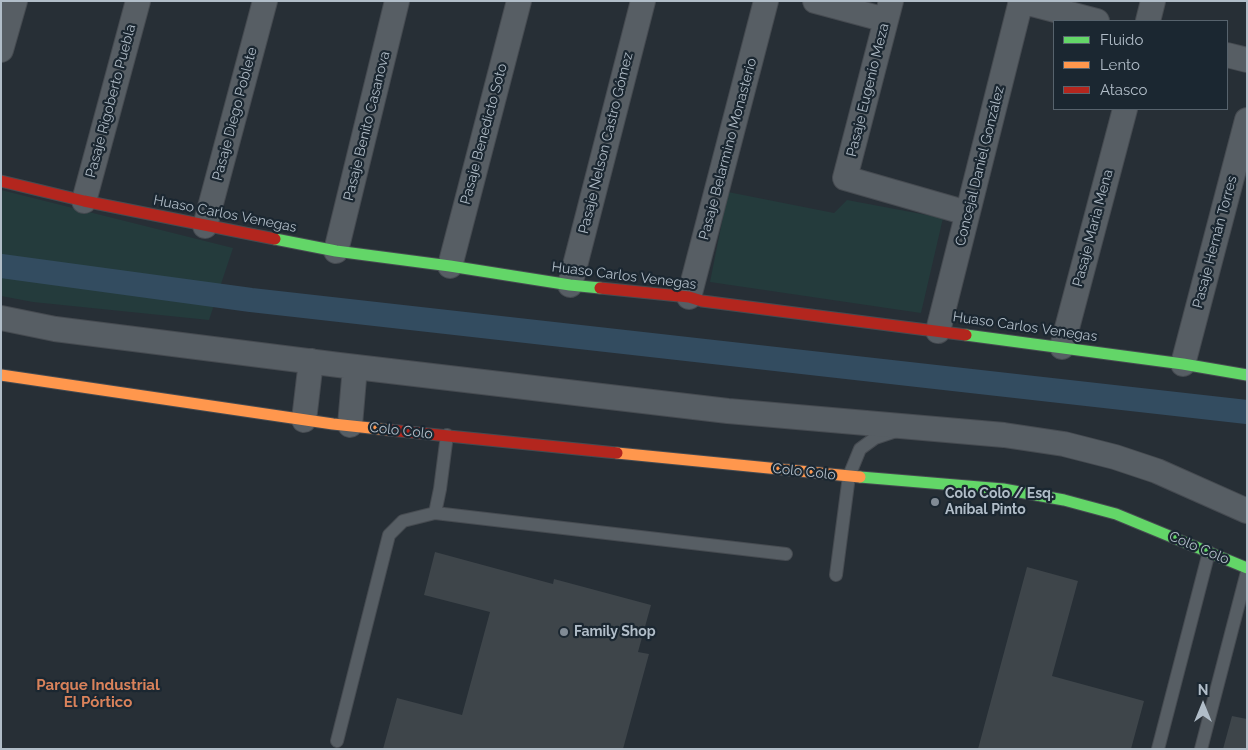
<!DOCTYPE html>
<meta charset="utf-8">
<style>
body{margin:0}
#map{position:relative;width:1248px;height:750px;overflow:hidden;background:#272f36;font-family:Raleway,sans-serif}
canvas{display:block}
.frame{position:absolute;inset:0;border:2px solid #b1bdc8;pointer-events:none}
.legend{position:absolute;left:1053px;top:20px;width:175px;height:90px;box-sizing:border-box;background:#1b2731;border:1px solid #57636d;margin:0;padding:6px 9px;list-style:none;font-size:15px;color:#b1bdc8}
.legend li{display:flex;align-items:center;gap:10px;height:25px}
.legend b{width:25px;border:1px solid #57636d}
.north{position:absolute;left:1178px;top:680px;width:50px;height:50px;-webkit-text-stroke:4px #1b2731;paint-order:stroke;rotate:0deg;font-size:14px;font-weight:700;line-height:20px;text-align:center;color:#b1bdc8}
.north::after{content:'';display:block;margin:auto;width:18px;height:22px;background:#b1bdc8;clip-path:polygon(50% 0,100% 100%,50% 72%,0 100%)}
</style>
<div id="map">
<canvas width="1248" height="750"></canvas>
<div class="frame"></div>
<ul class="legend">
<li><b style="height:6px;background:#63d668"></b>Fluido</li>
<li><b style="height:6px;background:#ff974d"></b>Lento</li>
<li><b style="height:6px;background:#b3261e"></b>Atasco</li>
</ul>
<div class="north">N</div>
</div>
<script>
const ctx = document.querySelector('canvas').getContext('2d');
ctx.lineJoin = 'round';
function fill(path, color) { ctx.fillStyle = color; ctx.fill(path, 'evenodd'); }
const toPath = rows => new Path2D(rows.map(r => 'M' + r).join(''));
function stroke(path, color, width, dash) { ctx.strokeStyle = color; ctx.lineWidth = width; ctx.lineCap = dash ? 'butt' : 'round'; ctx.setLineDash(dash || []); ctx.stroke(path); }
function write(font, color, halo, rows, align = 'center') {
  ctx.font = font + ' Raleway,sans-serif'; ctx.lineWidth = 4.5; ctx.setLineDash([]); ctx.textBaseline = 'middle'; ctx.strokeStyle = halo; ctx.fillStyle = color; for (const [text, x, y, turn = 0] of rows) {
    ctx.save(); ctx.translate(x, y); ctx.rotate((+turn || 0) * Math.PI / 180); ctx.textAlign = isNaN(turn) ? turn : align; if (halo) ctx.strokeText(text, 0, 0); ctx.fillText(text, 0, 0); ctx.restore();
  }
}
const green = toPath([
 [1,190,233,248,209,320,33,302,1,296],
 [728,192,834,213,847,200,943,218,921,313,710,282]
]);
const canal = toPath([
 [1,266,251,300,1247,412]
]);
const building = toPath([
 [435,552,553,584,554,579,651,605,638,652,649,654,623,749,383,749,397,698,462,715,490,612,424,595],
 [1027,567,1078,581,1052,676,1144,701,1131,749,978,749],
 [1232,716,1247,719,1247,749,1223,749]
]);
const lane = toPath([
 [435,513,440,489,447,435],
 [836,575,849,476,860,449,875,438,896,431],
 [337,741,389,535,403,521,435,513,786,554],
 [1158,749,1209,552],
 [1201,749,1247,572]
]);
const street = toPath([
 [815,1,886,20],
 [891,1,845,178,967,213],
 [1020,1,1097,21],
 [1148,21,1153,1],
 [1,50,15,1],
 [1227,55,1247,60],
 [84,201,138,1],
 [205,226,265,1],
 [336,251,397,1],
 [450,266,519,1],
 [570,285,643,1],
 [689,297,766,1],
 [1,318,55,329,339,365,728,411,1004,435,1064,444,1115,457,1157,471,1247,511],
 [938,331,1021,1],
 [1062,347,1125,109],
 [1183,364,1247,120],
 [304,420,311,361],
 [350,425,355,367]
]);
const fast = toPath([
 [275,239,336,251,450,266,570,285,600,288],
 [966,335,1183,364,1247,375],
 [860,477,1003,489,1064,500,1116,514,1247,568]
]);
const slow = toPath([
 [1,375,333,424,389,430],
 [617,453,860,477]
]);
const jam = toPath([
 [1,181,84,201,275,239],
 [600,288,689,297,702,301,966,335],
 [389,430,617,453]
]);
const markers = [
 [935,502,5,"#818b95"],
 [564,632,5,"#818b95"]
];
const streetNames = [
 ["Pasaje Eugenio Meza",868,90,-76],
 ["Pasaje Rigoberto Puebla",111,101,-75],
 ["Pasaje Diego Poblete",235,114,-75],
 ["Pasaje Benito Casanova",367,126,-76],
 ["Pasaje Benedicto Soto",484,134,-75],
 ["Pasaje Nelson Castro Gómez",606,143,-76],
 ["Pasaje Belarmino Monasterio",728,149,-75],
 ["Concejal Daniel González",980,166,-76],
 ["Huaso Carlos Venegas",225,214,11],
 ["Pasaje Maria Mena",1093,228,-75],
 ["Pasaje Hernán Torres",1215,242,-75],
 ["Huaso Carlos Venegas",624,276,7],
 ["Huaso Carlos Venegas",1025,327,8],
 ["Colo Colo",401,431,6],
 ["Colo Colo",804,472,6],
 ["Colo Colo",1199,548,23]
];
const poiNames = [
 ["Colo Colo / Esq.",945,494],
 ["Aníbal Pinto",945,510],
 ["Family Shop",574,632]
];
const neighbourhoodNames = [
 ["Parque Industrial",98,685],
 ["El Pórtico",98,702]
];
fill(green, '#243b3c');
stroke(canal, '#334c60', 24);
fill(building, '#3e454a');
stroke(lane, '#464b51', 14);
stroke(street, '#464b51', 26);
stroke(fast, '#464b51', 13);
stroke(slow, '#464b51', 13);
stroke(jam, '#464b51', 13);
stroke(lane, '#575e64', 12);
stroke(street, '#575e64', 24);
stroke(fast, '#63d668', 11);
stroke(slow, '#ff974d', 11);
stroke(jam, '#b3261e', 11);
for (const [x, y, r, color] of markers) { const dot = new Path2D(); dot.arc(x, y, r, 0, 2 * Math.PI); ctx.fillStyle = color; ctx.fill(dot); stroke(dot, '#1b2731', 2); }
write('14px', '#b1bdc8', '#1b2731', streetNames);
write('bold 14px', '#b1bdc8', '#1b2731', poiNames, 'left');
write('bold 15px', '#d9825b', '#1b2731', neighbourhoodNames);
</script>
